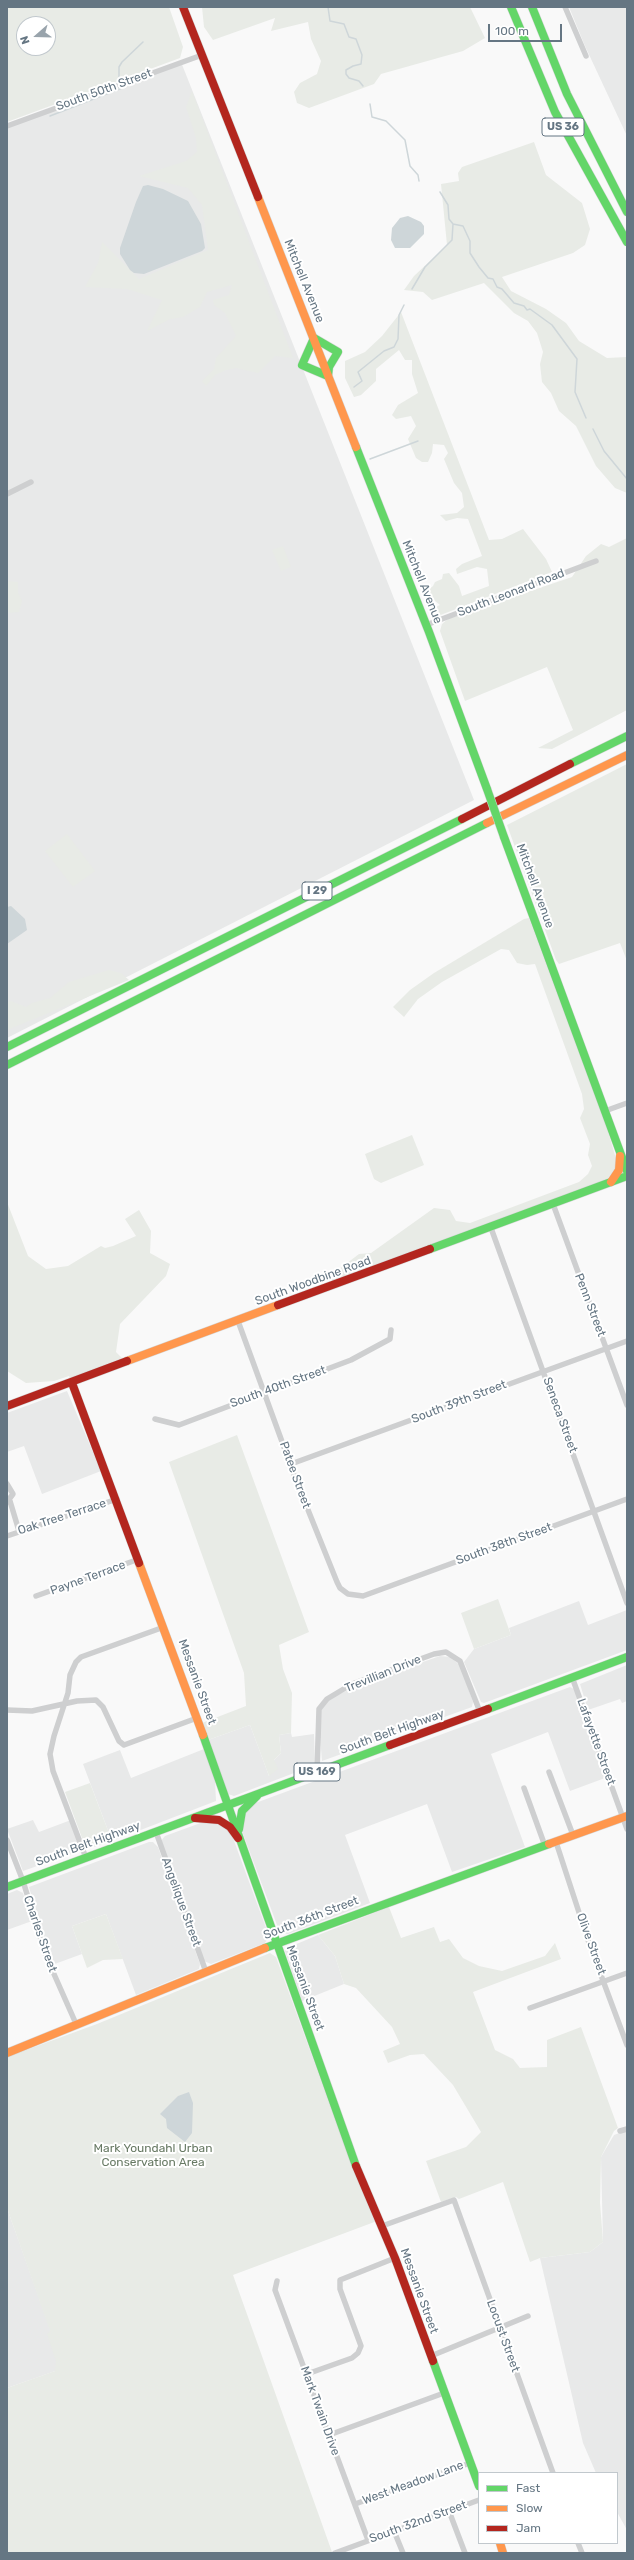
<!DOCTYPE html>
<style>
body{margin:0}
#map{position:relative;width:634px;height:2560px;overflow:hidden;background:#f9f9f9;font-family:Rubik,sans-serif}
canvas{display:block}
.frame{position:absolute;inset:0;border:8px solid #657683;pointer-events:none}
.legend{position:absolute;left:478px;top:2472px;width:140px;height:72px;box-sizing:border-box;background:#fff;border:1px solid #c1c8cd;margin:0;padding:5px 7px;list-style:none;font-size:12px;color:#657683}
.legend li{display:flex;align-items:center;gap:8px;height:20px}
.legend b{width:20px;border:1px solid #c1c8cd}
.north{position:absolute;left:16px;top:16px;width:40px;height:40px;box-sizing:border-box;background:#fff;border:1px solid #c1c8cd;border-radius:50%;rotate:250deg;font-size:11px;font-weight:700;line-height:16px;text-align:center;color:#657683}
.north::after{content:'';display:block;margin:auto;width:14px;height:18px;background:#99a4ac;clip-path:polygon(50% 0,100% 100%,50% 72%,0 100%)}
.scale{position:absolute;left:488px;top:24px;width:74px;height:18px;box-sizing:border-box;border:2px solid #657683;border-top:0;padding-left:5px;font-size:12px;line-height:14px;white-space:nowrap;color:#657683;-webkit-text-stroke:3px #fff;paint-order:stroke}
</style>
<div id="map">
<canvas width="634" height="2560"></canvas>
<div class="frame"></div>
<ul class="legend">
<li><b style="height:5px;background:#63d668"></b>Fast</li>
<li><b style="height:5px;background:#ff974d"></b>Slow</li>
<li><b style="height:5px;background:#b3261e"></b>Jam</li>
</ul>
<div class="north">N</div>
<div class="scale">100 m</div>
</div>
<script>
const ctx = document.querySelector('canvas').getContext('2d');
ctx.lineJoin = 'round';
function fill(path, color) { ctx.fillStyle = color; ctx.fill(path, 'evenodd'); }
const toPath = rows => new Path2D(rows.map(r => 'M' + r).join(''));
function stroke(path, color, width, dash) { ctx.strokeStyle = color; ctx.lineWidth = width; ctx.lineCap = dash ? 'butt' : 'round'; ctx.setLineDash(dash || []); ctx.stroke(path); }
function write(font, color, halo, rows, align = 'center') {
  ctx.font = font + ' Rubik,sans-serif'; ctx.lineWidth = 4; ctx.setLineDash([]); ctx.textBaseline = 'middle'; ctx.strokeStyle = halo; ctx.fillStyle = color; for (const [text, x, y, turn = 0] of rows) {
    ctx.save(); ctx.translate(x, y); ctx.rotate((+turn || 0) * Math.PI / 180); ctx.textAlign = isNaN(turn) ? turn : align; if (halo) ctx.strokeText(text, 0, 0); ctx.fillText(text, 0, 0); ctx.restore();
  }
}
const built = toPath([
 [569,7,627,7,627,136,585,46],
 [181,62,474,800,7,1038,7,125],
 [67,1391,101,1471,42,1494,24,1446,7,1452,7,1413],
 [579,1601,588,1625,627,1610,627,1650,484,1703,481,1702,464,1662,474,1649,511,1635,509,1628],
 [440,1656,450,1657,460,1665,473,1702,472,1707,322,1761,320,1736,321,1709,329,1699,363,1683],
 [627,1665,627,1701,622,1703,620,1699,588,1710,580,1684],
 [570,1687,574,1689,605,1778,570,1791,548,1732,491,1754,525,1847,452,1872,427,1804,345,1835,370,1903,288,1934,280,1933,242,1831,242,1816,250,1805],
 [250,1725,269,1776,274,1760,281,1753,279,1735,291,1733,292,1737,314,1734,315,1765,234,1796,228,1794,208,1740],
 [204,1749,215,1780,216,1801,112,1841,83,1764,120,1750,131,1778],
 [33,1820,39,1832,71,1820,77,1841,77,1852,23,1871,7,1829],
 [206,1821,213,1821,225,1826,233,1838,269,1936,265,1943,211,1964,204,1961,161,1841,165,1836],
 [149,1842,153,1842,158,1847,200,1964,199,1969,136,1995,106,1914,72,1926,82,1954,52,1965,29,1887],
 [17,1890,23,1893,32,1921,7,1930,7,1894],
 [318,1935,335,1956,344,1984,302,2001,285,1951,287,1948],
 [627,2130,627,2530,617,2512,617,2473,596,2473,583,2443,540,2258,590,2252,603,2242,601,2157,614,2135],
 [7,2208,64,2368,7,2388]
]);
const green = toPath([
 [7,7,169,7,183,47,180,58,7,122],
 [24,24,48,24,48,48,24,48],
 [202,7,470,7,485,38,463,51,381,74,374,84,309,108,297,103,294,92,300,83,317,74,321,61,311,39,308,22,271,31,275,18,213,40,204,27],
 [192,91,293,358,275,356,258,373,236,368,226,370,215,375,206,386,202,381,214,369,216,358,236,336,225,313,214,305,213,300,229,295,232,285,207,292,200,307,183,317,170,319,147,331,162,300,127,289,85,287,98,263,102,242,139,279,208,250,202,205,188,188,139,176,186,161,197,152,196,138,186,107],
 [534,142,546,175,582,203,590,229,585,245,573,253,502,277,511,291,546,309,566,323,579,341,607,358,627,357,627,493,615,488,596,466,576,426,559,411,551,393,542,382,540,364,543,352,537,333,528,321,514,313,484,283,432,300,423,292,404,290,414,276,447,245,441,184,459,181,458,173,462,167],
 [401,312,489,540,502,539,523,529,546,559,552,572,438,616,433,608,440,605,428,595,428,590,433,586,435,582,442,579,443,574,449,573,459,586,462,596,489,586,487,569,477,567,457,574,456,569,462,564,482,556,468,519,457,518,446,521,440,515,457,513,464,507,462,493,454,483,444,459,448,453,444,445,433,444,432,453,428,462,422,462,416,458,408,439,416,426,411,416,396,419,392,415,398,405,418,393,412,374,412,360,405,360,399,350,376,369,376,381,361,395,354,397,345,378,345,361,365,352,382,336],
 [627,538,627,710,552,749,538,748,573,730,547,667,465,701,440,631,442,624,448,619,572,577,586,556,601,544,609,547],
 [283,546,291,567,281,571,272,550],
 [7,581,18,582,18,592,22,601,19,612,7,613],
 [627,764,627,961,620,943,559,964,556,960,507,825],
 [67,834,95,871,73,887,45,851],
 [529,918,605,1121,616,1159,616,1167,608,1178,599,1183,332,1282,330,1276,359,1254,371,1253,434,1208,450,1210,456,1221,470,1223,579,1182,588,1174,592,1166,588,1155,590,1144,580,1118,584,1109,582,1094,535,964,527,965,517,963,509,950,501,949,442,982,418,999,404,1017,393,1007,410,990,434,973,524,919],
 [109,970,121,973,129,980,7,1030,7,1002,11,1001,26,1007,32,1003,50,998,69,982],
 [412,1135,424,1165,381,1183,374,1179,365,1154],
 [7,1202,28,1256,46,1269,68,1266,101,1246,105,1248,113,1246,136,1236,125,1219,139,1210,151,1231,150,1253,170,1264,166,1276,120,1324,116,1352,122,1358,70,1378,69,1376,54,1381,26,1383,7,1371],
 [237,1435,309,1632,279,1645,283,1669,292,1693,291,1733,279,1735,281,1753,274,1760,278,1769,269,1776,250,1725,208,1740,202,1723,246,1706,244,1673,169,1462],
 [498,1599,511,1635,474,1649,461,1613],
 [90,1783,112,1841,91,1848,85,1846,65,1792],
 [389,1907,401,1938,434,1927,440,1942,449,1939,463,1958,479,1966,502,1971,545,1956,555,1943,561,1959,473,1992,495,2050,513,2059,520,2068,547,2067,547,2040,581,2027,618,2128,614,2131,601,2157,600,2203,603,2242,590,2252,540,2258,530,2262,503,2182,459,2199,456,2197,441,2202,426,2161,466,2147,481,2132,453,2085,424,2054,410,2055,388,2063,383,2051,400,2044,392,2027,356,1988,344,1984,335,1956,318,1935],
 [106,1914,123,1959,103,1960,87,1968,72,1926],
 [270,1953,276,1957,348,2155,377,2221,233,2275,332,2552,7,2553,7,2388,55,2371,56,2361,47,2334,50,2331,7,2208,7,2057,97,2024]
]);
const water = toPath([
 [148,185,163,189,188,201,201,224,205,248,202,251,144,274,134,273,130,270,120,254,120,248,136,202,143,186],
 [408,216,421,222,424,226,424,234,410,248,395,248,391,240,392,228,400,218],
 [11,906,25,919,27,930,7,944,7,907],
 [189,2092,193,2103,192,2133,185,2142,167,2128,166,2119,160,2114,178,2096]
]);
const stream = toPath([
 [328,7,330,21,344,24,349,37,356,39,362,55,361,64,353,66,346,70,346,74,349,78,359,81,363,86],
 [119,78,119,67,122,62,143,42],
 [370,104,372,117,386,121,405,140,410,166,418,175,419,181],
 [50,116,122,88],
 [440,192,448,205,449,219,453,224,463,226,470,241,470,253,479,267,488,278,493,279,497,287,502,289,514,303,524,306,527,310,530,309,552,325,577,359,575,392,586,418],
 [412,289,425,267,452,240,453,224],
 [354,387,362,381,358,372,384,351,394,347,398,339,399,315,404,305],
 [593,429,604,451,627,479],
 [370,459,418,441]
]);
const street = toPath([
 [565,7,586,56],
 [7,126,202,55],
 [7,494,31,482],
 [426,625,596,561],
 [605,1111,627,1103],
 [553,1204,627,1405],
 [491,1228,627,1603],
 [238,1321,296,1480,337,1582,340,1588,348,1594,363,1596,627,1499],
 [155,1419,179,1425,351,1360,390,1339,391,1330],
 [291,1464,627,1341],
 [7,1484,13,1494,7,1502],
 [10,1501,19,1531],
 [7,1536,117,1499],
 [36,1596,139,1559],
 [572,1677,627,1829],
 [7,1710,32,1711,77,1701,96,1700,103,1707,119,1741,124,1745,197,1718],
 [317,1772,319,1709,327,1699,352,1684,434,1654,446,1652,460,1661,480,1712],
 [549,1772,573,1835],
 [524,1788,545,1846],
 [156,1832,206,1972],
 [7,1840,23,1881,46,1956,77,2026],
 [556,1842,589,1943,627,2045],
 [86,1858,53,1771,50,1754,54,1736,68,1693,70,1675,76,1662,81,1657,164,1627],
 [530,2008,627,1973],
 [620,2131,627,2129],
 [382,2226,454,2200,553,2473],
 [277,2281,275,2290,285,2317,368,2540],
 [431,2356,528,2316],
 [307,2374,352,2358,358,2353,361,2346,340,2289,340,2280,395,2258],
 [329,2435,444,2393],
 [355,2504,470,2463],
 [449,2511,465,2553],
 [394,2531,403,2553],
 [578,2543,582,2553],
 [335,2553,479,2500]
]);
const fast = toPath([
 [511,7,555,112,627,242],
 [532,7,567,94,627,212],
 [314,338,338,352,329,367,328,376,302,365,314,338],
 [356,447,429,632,487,789],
 [570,764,627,736],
 [504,837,627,1171],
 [7,1047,462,819],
 [7,1065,487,823],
 [430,1249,627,1176],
 [488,1709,627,1657],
 [203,1735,356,2166],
 [239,1829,242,1811,257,1796],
 [7,1887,390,1745],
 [265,1948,549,1844],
 [433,2361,479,2486]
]);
const slow = toPath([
 [258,197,356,447],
 [487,823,627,755],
 [611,1182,619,1170,620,1156],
 [127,1361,278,1305],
 [139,1563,203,1735],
 [549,1844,627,1816],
 [7,2053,265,1948],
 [500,2543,503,2553]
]);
const jam = toPath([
 [183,7,258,197],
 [462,819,570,764],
 [278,1305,430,1249],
 [72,1383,139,1563],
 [7,1406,127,1361],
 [390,1745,488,1709],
 [195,1818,219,1820,230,1827,238,1838],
 [356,2166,395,2258,433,2361]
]);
const fastBridge = toPath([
 [487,789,504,837]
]);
const shields = [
 [563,127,42],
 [317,891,30],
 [317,1772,46]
];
const shieldNames = [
 ["US 36",563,127],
 ["I 29",317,891],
 ["US 169",317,1772]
];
const streetNames = [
 ["South 50th Street",104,90,-20],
 ["Mitchell Avenue",304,281,68],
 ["Mitchell Avenue",422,582,68],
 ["South Leonard Road",511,593,-21],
 ["Mitchell Avenue",535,886,70],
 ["South Woodbine Road",313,1281,-20],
 ["Penn Street",590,1305,69],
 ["South 40th Street",278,1387,-20],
 ["South 39th Street",459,1402,-21],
 ["Seneca Street",560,1415,70],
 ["Patee Street",295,1475,70],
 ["Oak Tree Terrace",62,1517,-18],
 ["South 38th Street",504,1544,-20],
 ["Payne Terrace",88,1578,-20],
 ["Trevillian Drive",383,1674,-22],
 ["Messanie Street",197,1682,70],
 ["South Belt Highway",392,1732,-20],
 ["Lafayette Street",596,1742,70],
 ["South Belt Highway",88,1844,-20],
 ["Angelique Street",181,1902,70],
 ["South 36th Street",311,1918,-21],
 ["Charles Street",40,1934,71],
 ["Olive Street",591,1944,70],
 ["Messanie Street",305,1988,70],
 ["Messanie Street",419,2291,70],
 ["Locust Street",503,2336,70],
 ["Mark Twain Drive",320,2411,70],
 ["West Meadow Lane",413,2483,-20],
 ["South 32nd Street",418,2522,-20]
];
const parkNames = [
 ["Mark Youndahl Urban",153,2149],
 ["Conservation Area",153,2163]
];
fill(built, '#e8e9e9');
fill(green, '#e8ebe6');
fill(water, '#ced6d9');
stroke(stream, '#ced6d9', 1.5);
stroke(fast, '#d5d6d7', 9);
stroke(slow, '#d5d6d7', 9);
stroke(jam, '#d5d6d7', 9);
stroke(street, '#cecfd0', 5.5);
stroke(fast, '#63d668', 8);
stroke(slow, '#ff974d', 8);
stroke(jam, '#b3261e', 8);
stroke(fastBridge, '#d5d6d7', 9, []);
stroke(fastBridge, '#63d668', 8);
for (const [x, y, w] of shields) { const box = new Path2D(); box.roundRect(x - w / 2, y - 9, w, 18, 3); ctx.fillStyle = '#fff'; ctx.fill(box); stroke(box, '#657683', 1); }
write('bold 11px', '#657683', null, shieldNames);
write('12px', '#657683', '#fff', streetNames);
write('12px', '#687a64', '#fff', parkNames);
</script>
